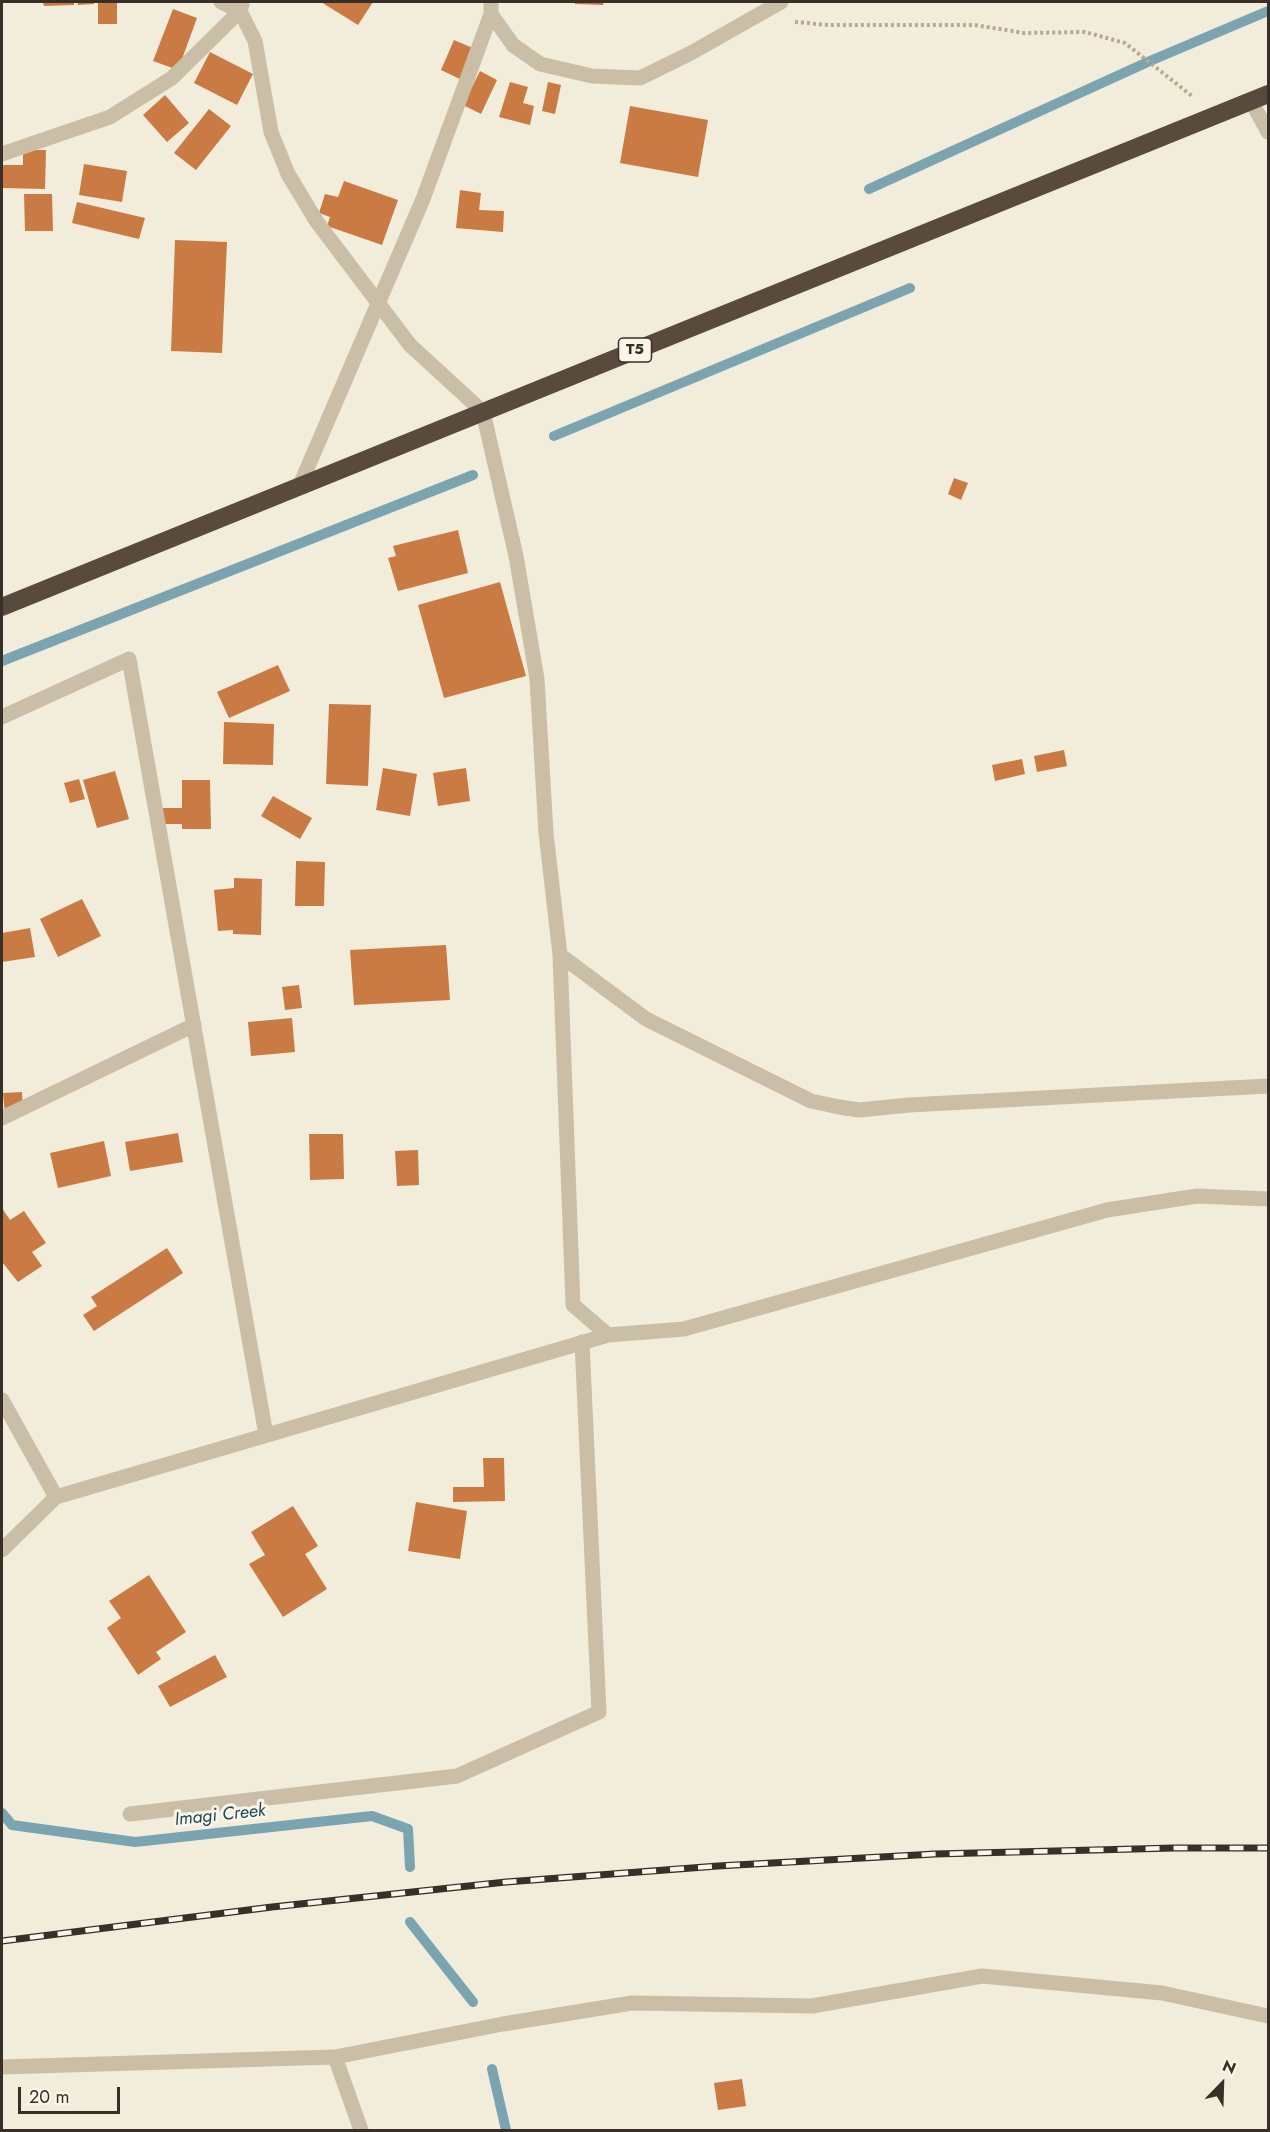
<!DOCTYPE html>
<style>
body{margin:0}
#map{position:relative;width:1270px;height:2132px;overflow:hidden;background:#f2ecdb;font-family:Jost,sans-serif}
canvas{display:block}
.frame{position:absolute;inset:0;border:3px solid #372f28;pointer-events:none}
.north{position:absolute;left:1192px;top:2054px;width:60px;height:60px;-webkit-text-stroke:4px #faf5e8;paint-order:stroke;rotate:23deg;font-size:16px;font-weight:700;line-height:24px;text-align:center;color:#372f28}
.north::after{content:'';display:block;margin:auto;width:21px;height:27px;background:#372f28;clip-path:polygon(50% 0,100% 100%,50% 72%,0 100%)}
.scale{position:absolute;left:18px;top:2087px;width:102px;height:27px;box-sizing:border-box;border:3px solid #372f28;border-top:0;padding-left:8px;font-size:18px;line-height:21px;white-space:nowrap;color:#372f28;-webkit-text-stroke:4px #faf5e8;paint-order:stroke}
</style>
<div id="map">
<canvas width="1270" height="2132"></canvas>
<div class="frame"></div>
<div class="north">N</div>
<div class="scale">20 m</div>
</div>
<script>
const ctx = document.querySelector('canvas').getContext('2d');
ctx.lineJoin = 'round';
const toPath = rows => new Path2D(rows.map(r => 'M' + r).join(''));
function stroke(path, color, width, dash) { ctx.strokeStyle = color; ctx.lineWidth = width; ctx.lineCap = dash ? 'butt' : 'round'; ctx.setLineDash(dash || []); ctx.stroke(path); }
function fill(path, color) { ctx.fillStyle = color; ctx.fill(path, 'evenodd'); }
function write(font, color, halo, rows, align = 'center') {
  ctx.font = font + ' Jost,sans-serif'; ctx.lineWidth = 6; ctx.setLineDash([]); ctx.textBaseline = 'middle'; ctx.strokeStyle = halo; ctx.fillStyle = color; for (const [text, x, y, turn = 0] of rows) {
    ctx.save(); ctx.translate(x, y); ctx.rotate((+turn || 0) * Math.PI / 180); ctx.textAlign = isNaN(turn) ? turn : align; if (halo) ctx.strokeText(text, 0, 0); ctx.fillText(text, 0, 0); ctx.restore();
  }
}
const stream = toPath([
 [869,189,1150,61,1268,11],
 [554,436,910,288],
 [2,661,473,475],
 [2,1813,12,1825,135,1842,372,1816,408,1829,410,1867],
 [410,1922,473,2002],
 [492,2069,506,2130]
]);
const building = toPath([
 [43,2,74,2,74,5,44,6],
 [77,2,94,2,94,4,78,5],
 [98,2,117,2,117,24,98,24],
 [321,2,373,2,358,25],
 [575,2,604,2,603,5,575,4],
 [173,9,197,18,178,70,153,61],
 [454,40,475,49,462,80,441,70],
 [210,52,253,74,237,105,194,83],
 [480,71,497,80,481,114,463,105],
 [510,82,528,87,523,103,534,106,530,125,499,117],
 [548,82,561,85,555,114,542,111],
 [165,95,189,123,167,142,143,115],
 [630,106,708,120,698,177,620,163],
 [209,109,231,126,196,170,174,153],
 [23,150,46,150,45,189,2,188,2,165,23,165],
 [84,164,127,171,122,202,79,195],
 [344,181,398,200,382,245,327,226,330,217,319,213,325,194,338,197],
 [460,190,481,193,479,210,504,211,503,232,456,228],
 [24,194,52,194,53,231,25,231],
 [77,202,145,218,139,239,72,223],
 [175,240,227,242,222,353,171,351],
 [954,478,968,483,961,500,948,494],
 [458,530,468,573,398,591,388,558,396,556,393,546],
 [500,582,526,676,444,698,418,605],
 [278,665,290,691,229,718,217,692],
 [329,704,371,705,368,786,326,784],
 [224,722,274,724,273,765,223,764],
 [1064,750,1067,766,1037,772,1034,756],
 [1022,759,1025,774,995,781,992,765],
 [383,768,417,774,410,816,376,810],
 [466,768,470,801,438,806,433,773],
 [115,771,129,819,97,828,83,780],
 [79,779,85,799,70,803,64,783],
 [182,780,210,780,211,829,182,829,182,824,159,824,159,808,182,808],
 [273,796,312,818,300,839,261,816],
 [296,861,325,862,324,906,295,906],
 [234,878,262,879,261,935,233,934,233,930,218,931,214,890,234,888],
 [82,899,101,936,58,957,40,919],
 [30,928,35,957,2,962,2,933],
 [446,945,450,1000,354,1005,350,950],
 [299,985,302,1008,285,1010,282,987],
 [292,1018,295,1052,251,1056,248,1022],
 [22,1092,23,1112,5,1114,3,1093],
 [178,1133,183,1162,130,1171,125,1142],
 [309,1134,343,1134,344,1179,310,1180],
 [104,1141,111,1176,58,1188,50,1153],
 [418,1150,419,1185,397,1186,395,1151],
 [2,1208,10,1220,24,1211,46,1243,32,1252,42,1266,18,1282,2,1262],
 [167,1248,183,1273,94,1331,83,1315,97,1306,91,1297],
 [483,1458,504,1458,505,1501,453,1502,453,1487,484,1487],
 [416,1502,467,1511,460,1559,408,1551],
 [293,1506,318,1546,305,1554,327,1589,283,1617,249,1564,265,1555,251,1532],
 [149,1575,186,1632,156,1652,161,1659,138,1675,107,1628,121,1618,109,1601],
 [215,1655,227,1677,170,1707,158,1686],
 [742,2079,746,2106,718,2110,714,2083]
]);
const path = toPath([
 [795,22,828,25,975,25,1024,33,1085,32,1125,43,1192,96]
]);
const street = toPath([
 [221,2,240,11,255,41,271,132,288,174,317,222,410,345,483,412,516,556,537,679,546,833,560,955,573,1305,608,1335,684,1329,1107,1210,1197,1196,1268,1199],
 [491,2,491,14,513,45,540,64,592,76,640,78,691,53,781,2],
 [1251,101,1268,132],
 [2,154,110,117,172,78,240,11,242,4],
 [300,485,423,199,491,14],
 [2,717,129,659,266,1435],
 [560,955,646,1019,811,1101,839,1107,859,1110,909,1105,1268,1086],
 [2,1118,194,1025],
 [2,1400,56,1497],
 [2,1550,56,1497,608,1335],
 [130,1814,457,1776,599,1712,582,1342],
 [335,2057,361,2130],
 [2,2067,335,2057,503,2024,632,2003,812,2006,982,1976,1162,1993,1268,2016]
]);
const highway = toPath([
 [2,607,1268,94]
]);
const rail = toPath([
 [2,1941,272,1907,506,1882,718,1866,935,1854,1174,1848,1268,1848]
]);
const shields = [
 [635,350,33]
];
const shieldNames = [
 ["T5",635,350]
];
const waterNames = [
 ["Imagi Creek",220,1816,-6]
];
stroke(stream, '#79a4b0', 10);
fill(building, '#c97b43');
stroke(path, '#b7a891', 4, [3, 3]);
stroke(street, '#cbbea7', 15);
stroke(highway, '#584b3e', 18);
stroke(rail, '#372f28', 7);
stroke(rail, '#faf5e8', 4.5, [14]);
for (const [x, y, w] of shields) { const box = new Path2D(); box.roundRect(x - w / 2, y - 12, w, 24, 4.5); ctx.fillStyle = '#faf5e8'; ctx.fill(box); stroke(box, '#372f28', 1.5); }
write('bold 15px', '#372f28', null, shieldNames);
write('italic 18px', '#1c4b5a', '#faf5e8', waterNames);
</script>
